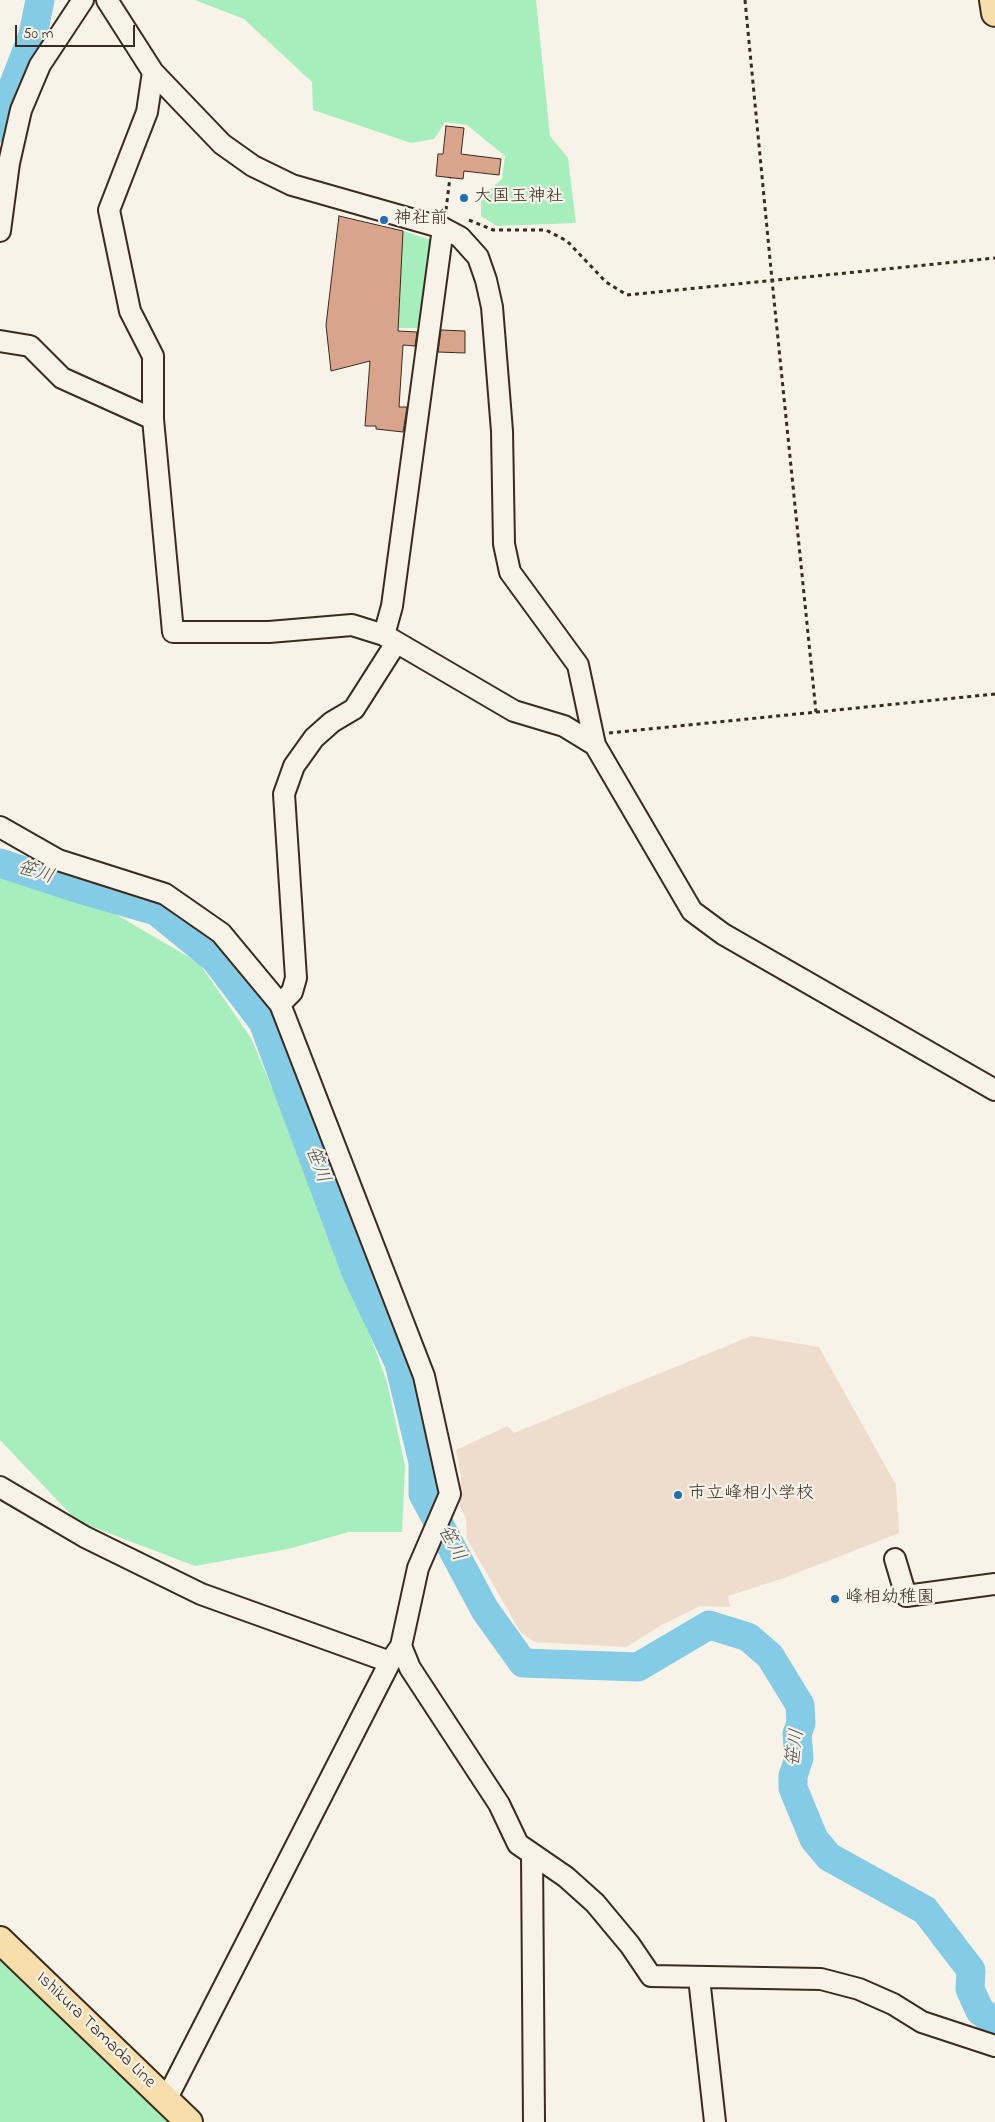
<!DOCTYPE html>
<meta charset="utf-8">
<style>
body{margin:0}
#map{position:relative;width:995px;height:2122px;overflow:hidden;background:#f7f3e8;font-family:"Indie Flower",sans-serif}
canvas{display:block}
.scale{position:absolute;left:15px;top:25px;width:120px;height:22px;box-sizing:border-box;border:2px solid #3b2a1e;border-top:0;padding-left:6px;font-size:15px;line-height:18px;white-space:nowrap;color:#3b2a1e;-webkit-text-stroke:4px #f7f3e8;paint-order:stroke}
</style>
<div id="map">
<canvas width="995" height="2122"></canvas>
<div class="scale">50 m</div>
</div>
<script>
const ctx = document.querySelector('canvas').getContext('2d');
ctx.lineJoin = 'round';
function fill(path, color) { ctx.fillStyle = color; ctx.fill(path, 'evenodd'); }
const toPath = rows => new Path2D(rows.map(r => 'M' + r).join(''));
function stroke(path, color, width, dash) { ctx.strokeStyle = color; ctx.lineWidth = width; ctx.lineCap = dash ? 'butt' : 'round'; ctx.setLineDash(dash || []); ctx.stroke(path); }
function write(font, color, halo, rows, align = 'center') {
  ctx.font = font + ' "Indie Flower","Klee One",sans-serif'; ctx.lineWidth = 4.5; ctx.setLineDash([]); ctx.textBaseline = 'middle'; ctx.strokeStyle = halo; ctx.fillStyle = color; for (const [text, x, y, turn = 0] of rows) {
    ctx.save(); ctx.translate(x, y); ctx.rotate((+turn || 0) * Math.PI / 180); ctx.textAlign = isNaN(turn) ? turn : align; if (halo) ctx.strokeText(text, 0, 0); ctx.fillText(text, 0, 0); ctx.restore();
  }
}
const built = toPath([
 [751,1336,819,1347,896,1485,899,1533,784,1578,728,1596,730,1607,700,1606,662,1625,626,1647,535,1642,521,1633,467,1539,466,1519,460,1506,461,1476,456,1450,508,1426,514,1433]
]);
const green = toPath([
 [195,0,536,0,550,136,568,158,576,223,497,226,481,216,481,197,502,179,505,156,467,125,445,122,434,139,411,143,313,110,312,82,244,19],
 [403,231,435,241,423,328,398,328],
 [0,868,12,878,93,901,199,963,251,1038,326,1216,387,1382,405,1466,402,1532,349,1532,288,1549,195,1566,77,1521,0,1440],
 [0,1956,195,2122,0,2122]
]);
const river = toPath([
 [0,128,7,102,33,35,40,0],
 [0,863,73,887,156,911,215,959,263,1022,356,1272,399,1363,423,1462,423,1494,485,1610,523,1663,638,1667,709,1625,748,1637,770,1656,800,1705,801,1723,797,1734,799,1758,793,1776,793,1788,814,1839,829,1857,925,1910,971,1970,970,1989,980,2011,995,2022]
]);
const building = toPath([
 [446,126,464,128,461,154,501,159,499,175,464,171,463,179,436,176,438,154,443,154,446,126],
 [339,216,403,231,398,331,417,332,415,346,403,345,399,407,407,407,403,432,376,429,376,426,365,426,370,361,331,371,326,325,339,216],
 [441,330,465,331,465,353,438,352,441,330]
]);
const path = toPath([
 [745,0,772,280,816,712],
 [446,210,450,177],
 [469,220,493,230,546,230,567,241,606,282,627,295,995,258],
 [609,733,995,694]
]);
const minor = toPath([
 [107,0,153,72,222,144,253,166,292,185,443,228,460,237,478,257,486,280,492,307,502,431,504,544,510,572,578,665,595,745,692,911,723,934,995,1090],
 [153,72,147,112,109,210,130,311,153,356,153,419,173,632,269,632,352,625,384,635,514,711,564,726,595,745],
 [0,231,9,163,21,110,40,65,83,0],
 [0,341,30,346,62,378,153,419],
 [384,635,392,606,443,228],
 [0,827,58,860,165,894,221,933,280,1004,424,1376,450,1494,418,1568,401,1646,390,1662,166,2100],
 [280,1004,292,992,296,978,284,794,294,766,314,738,332,722,354,709,396,643],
 [0,1487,85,1537,201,1594,390,1662],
 [895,1559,906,1596,995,1584],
 [401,1646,410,1668,499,1804,518,1844,566,1877,595,1903,630,1945,651,1976,821,1979,859,1989,893,2004,922,2022,995,2046],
 [532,1854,534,2122],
 [699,1978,715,2122]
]);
const major = toPath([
 [993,0,995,13],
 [0,1940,189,2122]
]);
const markers = [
 [464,198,5,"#1f6fb2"],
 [384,220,5,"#1f6fb2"],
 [678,1495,5,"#1f6fb2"],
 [835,1599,5,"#1f6fb2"]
];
const poiNames = [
 ["大国玉神社",474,198],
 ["神社前",394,220],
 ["市立峰相小学校",688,1495],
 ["峰相幼稚園",845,1599]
];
const streetNames = [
 ["Ishikura Tamada Line",95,2031,44]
];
const waterNames = [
 ["笹川",35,874,17],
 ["笹川",316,1165,69],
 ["笹川",450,1544,62],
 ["笹川",797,1748,-82]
];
fill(built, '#eedccc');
fill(green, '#a6eebb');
stroke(river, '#84cbe5', 29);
fill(building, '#d8a58c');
stroke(building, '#3b2a1e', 1);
stroke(minor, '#3b2a1e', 24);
stroke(major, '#3b2a1e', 30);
stroke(path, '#3b2a1e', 3, [4, 4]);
stroke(minor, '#f7f3e8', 20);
stroke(major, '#f8deab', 26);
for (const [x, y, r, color] of markers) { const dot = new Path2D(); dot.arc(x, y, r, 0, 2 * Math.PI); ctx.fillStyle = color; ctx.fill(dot); stroke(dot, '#f7f3e8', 2); }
write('18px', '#3b2a1e', '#f7f3e8', poiNames, 'left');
write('18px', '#3b2a1e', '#f7f3e8', streetNames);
write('italic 19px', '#4d5250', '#f7f3e8', waterNames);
</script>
